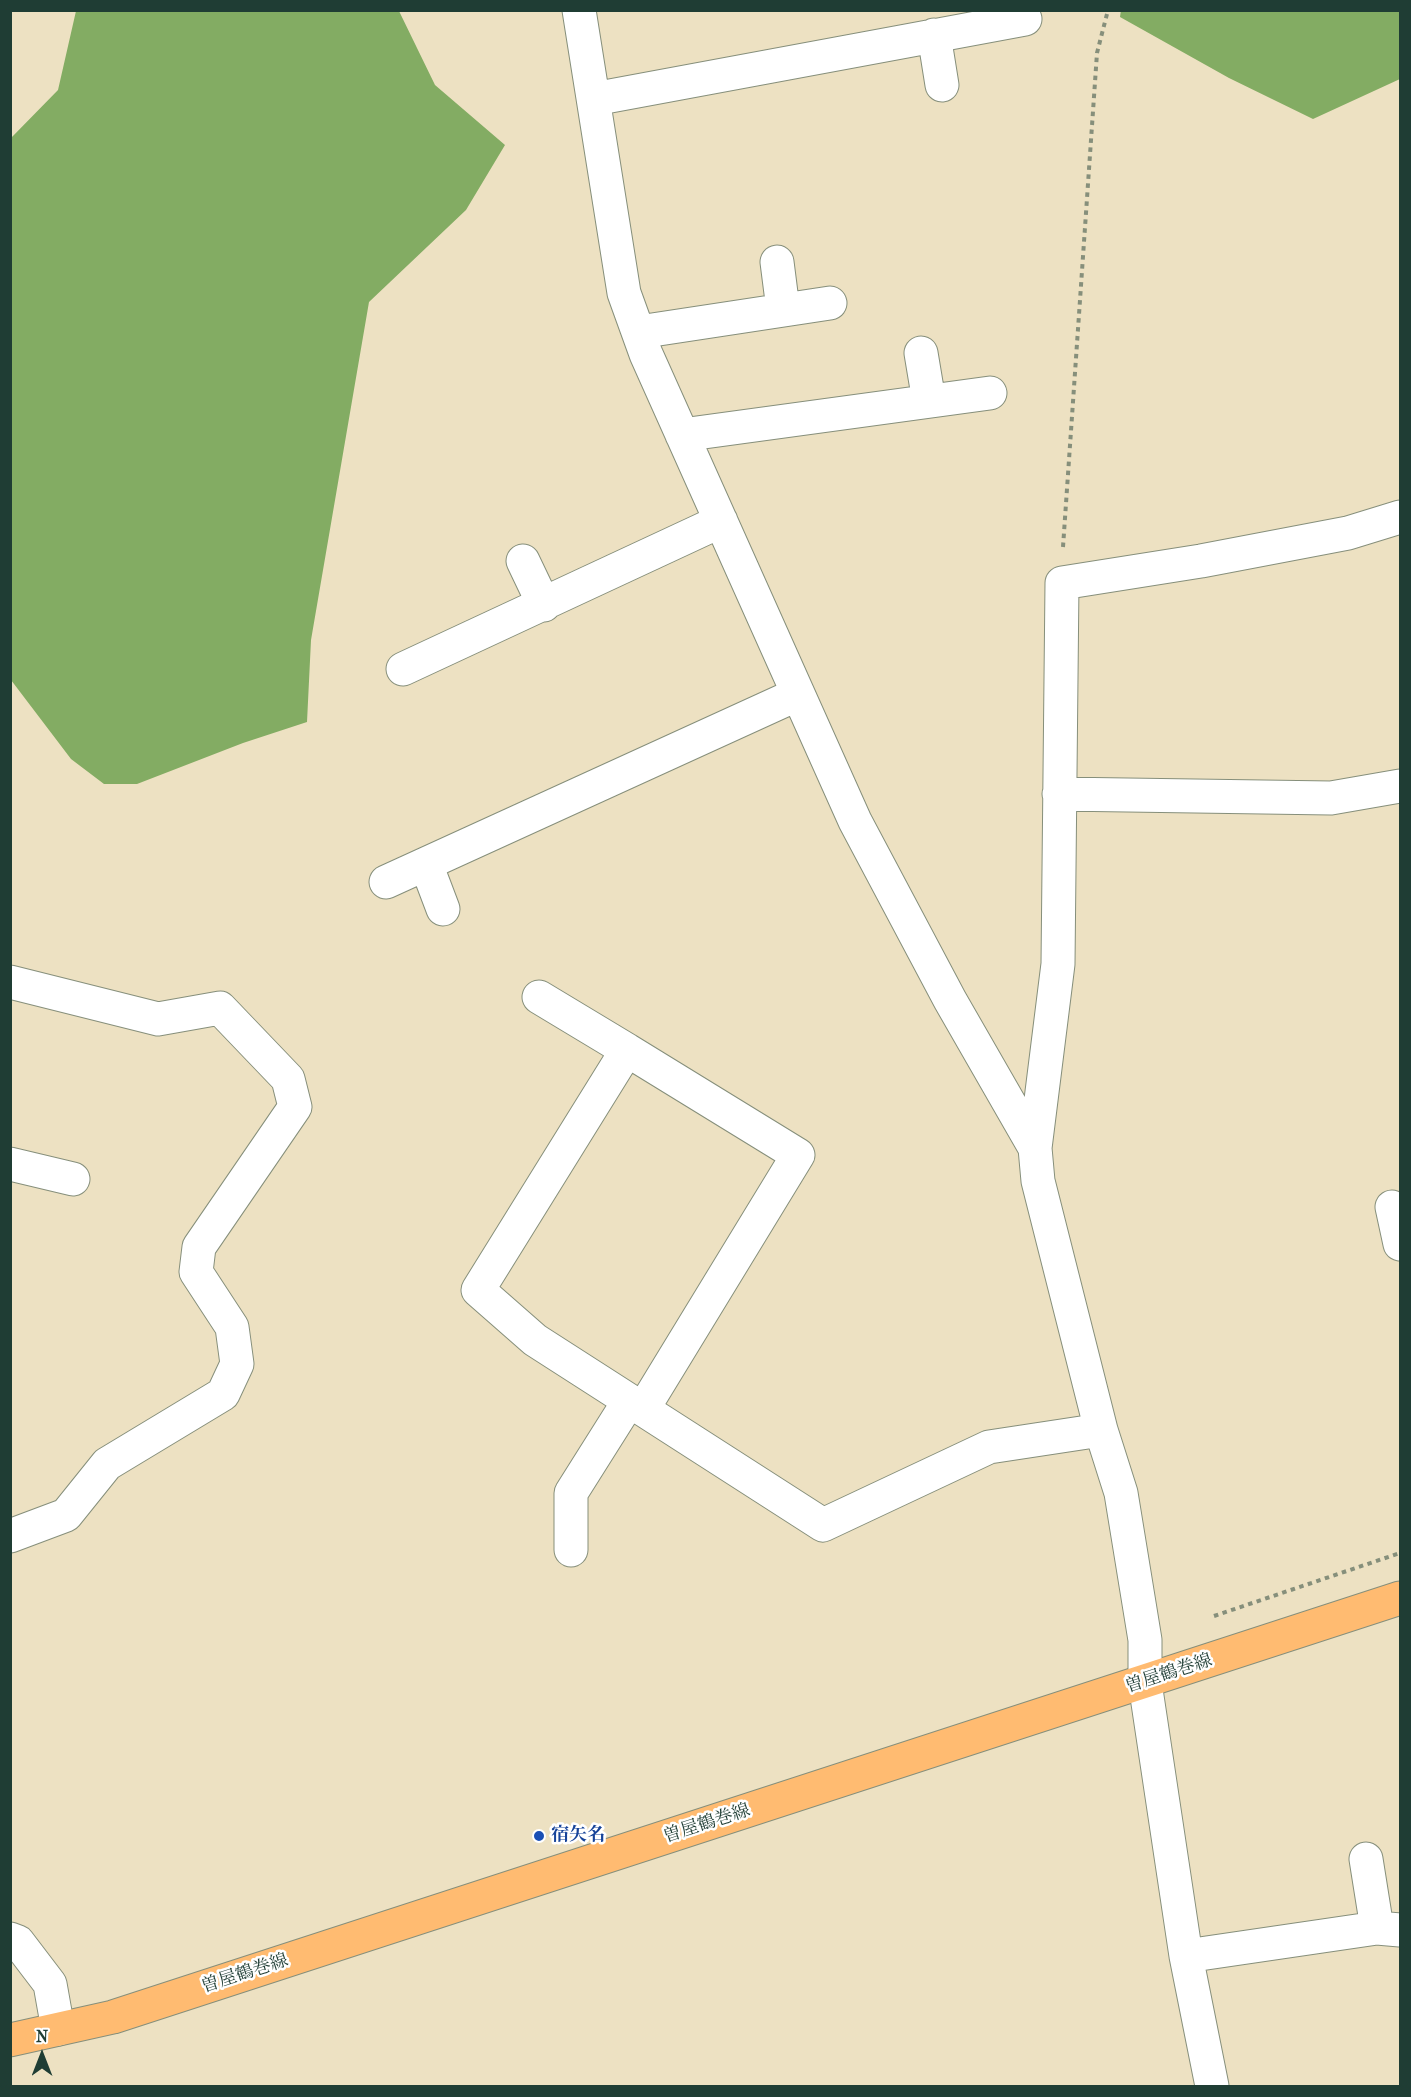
<!DOCTYPE html>
<meta charset="utf-8">
<style>
body{margin:0}
#map{position:relative;width:1411px;height:2097px;overflow:hidden;background:#ede1c2;font-family:"IM FELL French Canon",serif}
canvas{display:block}
.frame{position:absolute;inset:0;border:12px solid #1f3d34;pointer-events:none}
.north{position:absolute;left:12px;top:2025px;width:60px;height:60px;-webkit-text-stroke:4px #fff;paint-order:stroke;rotate:0deg;font-size:16px;font-weight:700;line-height:24px;text-align:center;color:#1f3d34}
.north::after{content:'';display:block;margin:auto;width:21px;height:27px;background:#1f3d34;clip-path:polygon(50% 0,100% 100%,50% 72%,0 100%)}
</style>
<div id="map">
<canvas width="1411" height="2097"></canvas>
<div class="frame"></div>
<div class="north">N</div>
</div>
<script>
const ctx = document.querySelector('canvas').getContext('2d');
ctx.lineJoin = 'round';
function fill(path, color) { ctx.fillStyle = color; ctx.fill(path, 'evenodd'); }
const toPath = rows => new Path2D(rows.map(r => 'M' + r).join(''));
function stroke(path, color, width, dash) { ctx.strokeStyle = color; ctx.lineWidth = width; ctx.lineCap = dash ? 'butt' : 'round'; ctx.setLineDash(dash || []); ctx.stroke(path); }
function write(font, color, halo, rows, align = 'center') {
  ctx.font = font + ' "IM FELL French Canon","Noto Serif JP",serif'; ctx.lineWidth = 5; ctx.setLineDash([]); ctx.textBaseline = 'middle'; ctx.strokeStyle = halo; ctx.fillStyle = color; for (const [text, x, y, turn = 0] of rows) {
    ctx.save(); ctx.translate(x, y); ctx.rotate((+turn || 0) * Math.PI / 180); ctx.textAlign = isNaN(turn) ? turn : align; if (halo) ctx.strokeText(text, 0, 0); ctx.fillText(text, 0, 0); ctx.restore();
  }
}
const forest = toPath([
 [1121,10,1400,11,1400,79,1313,119,1229,78,1120,17],
 [76,11,399,11,435,85,505,145,466,210,369,302,311,640,307,722,243,743,137,784,104,784,71,759,11,680,11,138,58,90]
]);
const path = toPath([
 [1063,547,1097,53,1108,10],
 [1214,1616,1400,1553]
]);
const minor = toPath([
 [579,10,624,293,646,354,855,821,950,1000,1035,1148],
 [934,35,942,85],
 [594,99,1025,19],
 [777,262,783,309],
 [639,332,830,303],
 [921,353,929,401],
 [682,435,990,393],
 [523,561,544,605],
 [403,669,721,521],
 [1059,794,1331,798,1400,786],
 [426,864,443,909],
 [386,882,798,694],
 [10,982,158,1019,220,1008,288,1079,295,1107,199,1247,196,1272,232,1327,237,1364,223,1394,107,1464,66,1515,10,1536],
 [539,997,627,1050],
 [10,1164,73,1179],
 [1392,1207,1400,1244],
 [643,1409,798,1155,627,1050,478,1290,535,1340,823,1525,989,1447,1101,1430],
 [571,1550,571,1493,629,1401],
 [1366,1859,1377,1928],
 [10,1939,18,1942,50,1984,58,2029],
 [1186,1956,1377,1928,1400,1930],
 [1212,2086,1186,1956,1145,1683,1145,1640,1121,1493,1101,1430,1038,1181,1035,1148,1058,964,1062,583,1201,561,1348,533,1400,517]
]);
const major = toPath([
 [10,2040,113,2017,1400,1598]
]);
const markers = [
 [539,1836,6,"#1a4fb4"]
];
const streetNames = [
 ["曽屋鶴巻線",1169,1674,-18],
 ["曽屋鶴巻線",707,1824,-18],
 ["曽屋鶴巻線",245,1974,-18]
];
const transitNames = [
 ["宿矢名",551,1836]
];
fill(forest, '#83ac63');
stroke(minor, '#868f7b', 35);
stroke(major, '#868f7b', 35);
stroke(path, '#868f7b', 4, [4.5, 4.5]);
stroke(minor, '#fff', 33);
stroke(major, '#ffbb71', 33);
for (const [x, y, r, color] of markers) { const dot = new Path2D(); dot.arc(x, y, r, 0, 2 * Math.PI); ctx.fillStyle = color; ctx.fill(dot); stroke(dot, '#fff', 2); }
write('18px', '#1f3d34', '#fff', streetNames);
write('bold 18px', '#164399', '#fff', transitNames, 'left');
</script>
